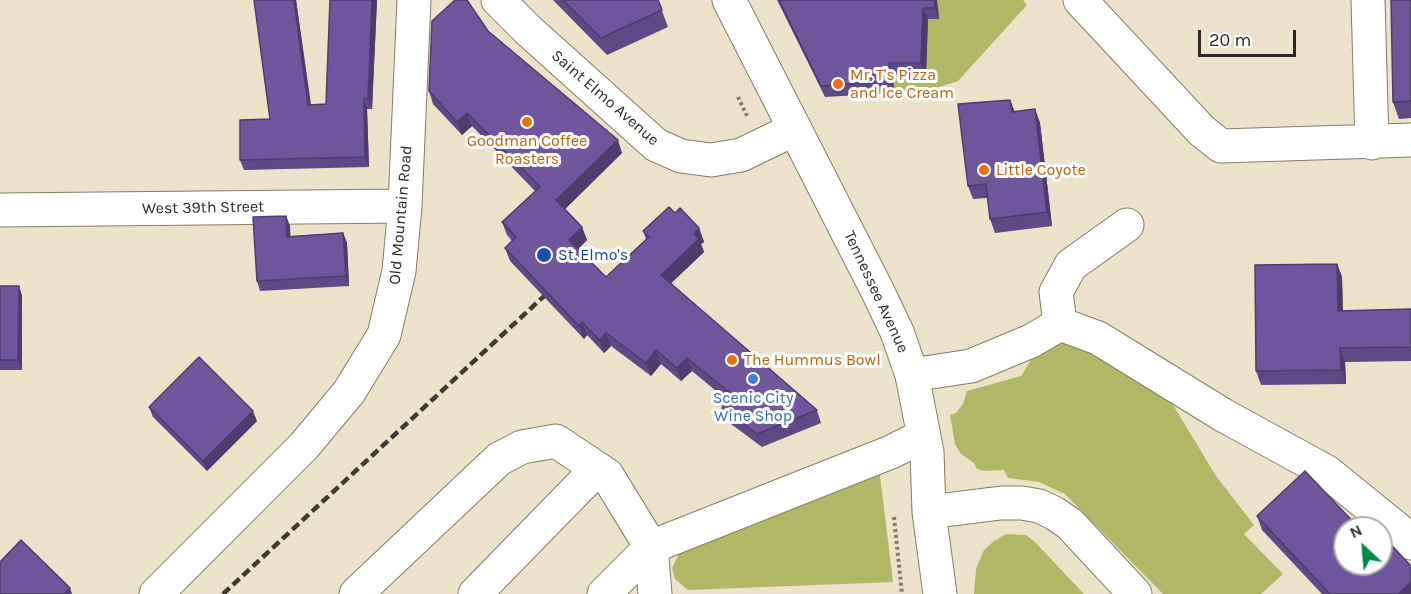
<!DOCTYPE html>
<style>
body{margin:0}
#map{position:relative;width:1411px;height:594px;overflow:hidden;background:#ebe2c9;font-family:Karla,sans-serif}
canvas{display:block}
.north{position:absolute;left:1333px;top:516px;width:60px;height:60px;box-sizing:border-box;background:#fff;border:2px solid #aaa9a5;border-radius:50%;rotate:334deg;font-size:16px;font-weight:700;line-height:24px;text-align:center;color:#2b281f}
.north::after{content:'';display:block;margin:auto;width:21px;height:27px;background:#028b48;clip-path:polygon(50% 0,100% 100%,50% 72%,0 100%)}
.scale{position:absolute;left:1198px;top:30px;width:98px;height:27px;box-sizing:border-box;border:3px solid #2b281f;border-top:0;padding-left:8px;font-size:18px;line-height:21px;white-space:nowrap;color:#2b281f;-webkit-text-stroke:4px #fff;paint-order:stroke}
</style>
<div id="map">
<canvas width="1411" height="594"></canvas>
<div class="north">N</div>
<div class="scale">20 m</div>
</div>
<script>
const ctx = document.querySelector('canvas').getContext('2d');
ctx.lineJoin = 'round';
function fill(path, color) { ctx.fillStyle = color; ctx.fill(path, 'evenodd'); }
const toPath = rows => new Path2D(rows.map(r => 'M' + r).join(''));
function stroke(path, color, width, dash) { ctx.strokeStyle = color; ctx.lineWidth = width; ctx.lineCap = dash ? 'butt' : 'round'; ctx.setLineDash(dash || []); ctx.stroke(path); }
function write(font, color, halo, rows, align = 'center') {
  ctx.font = font + ' Karla,sans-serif'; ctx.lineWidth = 6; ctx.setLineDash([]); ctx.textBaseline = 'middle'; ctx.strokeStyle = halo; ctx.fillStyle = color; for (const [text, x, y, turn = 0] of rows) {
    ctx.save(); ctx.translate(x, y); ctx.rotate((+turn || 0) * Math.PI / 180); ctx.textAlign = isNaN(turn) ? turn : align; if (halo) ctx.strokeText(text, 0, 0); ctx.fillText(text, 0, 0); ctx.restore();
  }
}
const green = toPath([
 [937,0,1023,0,1027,5,958,81,921,93,894,93,893,75,926,74,928,19,939,19],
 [1060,342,1073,342,1167,395,1216,476,1254,525,1244,534,1283,574,1261,594,1163,594,1065,494,1039,482,1008,478,1004,470,984,471,977,469,974,463,961,454,955,444,950,415,956,413,963,404,967,391,1021,376,1034,355],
 [879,468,893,582,688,590,675,579,672,568,679,554],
 [1006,534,1026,535,1035,542,1084,594,974,594,976,569,984,550,994,541]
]);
const path = toPath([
 [738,97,748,118],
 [894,517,902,594]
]);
const minor = toPath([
 [498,0,528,30,656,145,681,156,711,160,741,155,795,129],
 [1080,0,1202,131,1221,146,1411,140],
 [1368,0,1372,143],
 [0,210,405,206],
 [1060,324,1056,292,1071,265,1127,225],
 [912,375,971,366,1031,341,1060,324,1098,338,1223,415,1327,472,1402,533,1411,543],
 [156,594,304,446,349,392,384,335,399,271,405,206,414,0],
 [356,594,499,459,522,447,556,441,607,475,651,547,655,594],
 [475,594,597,469],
 [604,594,651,547,891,452,923,436]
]);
const major = toPath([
 [729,0,878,292,897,332,912,375,927,452,929,512,940,594],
 [929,512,1001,503,1022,503,1039,506,1054,513,1070,524,1135,594]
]);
const rail = toPath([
 [223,594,556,285]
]);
const wall = toPath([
 [254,0,296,0,311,104,326,104,377,0,372,109,367,109,369,167,244,170,240,160,270,119],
 [553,0,658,0,668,27,607,55],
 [777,0,937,0,939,19,928,19,926,75,893,75,894,93,825,97],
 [1411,0,1411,118,1399,119,1393,102],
 [488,31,622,153,565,209,582,227,587,240,578,249,606,277,646,239,643,231,675,213,699,228,704,242,701,244,704,252,670,284,817,410,821,423,762,447,727,421,722,408,727,400,692,371,681,381,661,364,651,376,611,346,604,353,587,335,584,339,510,261,505,248,512,241,507,235,502,222,535,191,472,126,462,135,433,104,429,91],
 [1010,100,1015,112,1035,109,1040,123,1052,226,995,233,990,219,987,198,973,199,968,186],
 [286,216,290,226,290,236,343,233,347,243,349,286,260,291,257,281],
 [1337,264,1342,277,1343,311,1411,309,1411,361,1345,362,1346,384,1261,385,1256,371],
 [0,286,19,286,22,296,22,370,0,370],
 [149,407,257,421,207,471,153,417],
 [1257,516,1345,528,1411,594,1322,594,1262,530]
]);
const shadedWall = toPath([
 [294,0,296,0,312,115,308,105],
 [372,0,377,0,372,109,368,99],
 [934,0,937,0,939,19,935,8],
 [923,8,928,19,926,75,921,63],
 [889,63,893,75,894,93,890,81],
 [364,98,367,109,369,167,365,157],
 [1010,100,1015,114,1012,112],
 [1035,109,1040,123,1052,226,1047,212],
 [467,113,472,126,462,135,457,122],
 [618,140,622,153,561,213,556,200],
 [286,216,290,226,291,247,287,237],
 [582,227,587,240,574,253,569,240],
 [699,228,704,242,701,244,704,252,666,288,661,275,694,234],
 [343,233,347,243,349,286,346,276],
 [1337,264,1342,277,1343,325,1338,311],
 [19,286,22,296,22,370,18,360],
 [582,322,587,335,584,339,579,326],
 [606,333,611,346,604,353,599,340],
 [1340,348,1345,362,1346,384,1341,370],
 [656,350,661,364,651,376,646,363],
 [687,358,692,371,681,381,677,368],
 [253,411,257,421,207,471,203,461],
 [1411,582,1411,594,1398,594],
 [70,588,72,594,64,594]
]);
const building = toPath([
 [254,0,294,0,308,105,326,104,330,0,372,0,368,99,364,98,365,157,240,160,240,120,270,119,254,0],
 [455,0,467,0,488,31,618,140,556,200,582,227,569,240,606,277,649,237,643,231,669,207,675,213,680,208,699,228,694,234,699,239,661,275,817,410,757,434,722,408,730,393,687,358,677,368,656,350,646,363,606,333,599,340,582,322,579,326,505,248,516,237,502,222,540,187,467,113,457,122,429,91,432,21,455,0],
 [563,0,658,0,662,10,601,38,563,0],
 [779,0,934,0,935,8,923,8,921,63,889,63,890,81,821,86,779,0],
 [1391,0,1411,0,1411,101,1393,102,1391,0],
 [1010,100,1012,112,1035,109,1047,212,990,219,986,184,968,186,958,104,1010,100],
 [286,216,287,237,343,233,346,276,257,281,253,217,286,216],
 [1337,264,1338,311,1411,309,1411,347,1340,348,1341,370,1256,371,1255,265,1337,264],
 [0,286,19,286,18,360,0,360,0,286],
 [199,357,253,411,203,461,149,407,199,357],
 [1305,471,1359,528,1345,528,1345,564,1381,564,1381,534,1411,566,1411,582,1398,594,1330,594,1257,516,1305,471],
 [21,540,70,588,64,594,0,594,0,562,21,540]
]);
const markers = [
 [838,84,6,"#e8710a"],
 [527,122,6,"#e8710a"],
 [984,170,6,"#e8710a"],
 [544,255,8,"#1a4fb4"],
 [732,360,6,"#e8710a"],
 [753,379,6,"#3f7fe0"]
];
const foodNames = [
 ["Mr. T's Pizza",850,75],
 ["and Ice Cream",850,93],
 ["Goodman Coffee",527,141,"center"],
 ["Roasters",527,159,"center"],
 ["Little Coyote",996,170],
 ["The Hummus Bowl",744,360]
];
const streetNames = [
 ["Saint Elmo Avenue",605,98,41],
 ["West 39th Street",203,208,-1],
 ["Old Mountain Road",401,215,-85],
 ["Tennessee Avenue",876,292,65]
];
const transitNames = [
 ["St. Elmo's",558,255]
];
const shopNames = [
 ["Scenic City",753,398],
 ["Wine Shop",753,416]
];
fill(green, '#b0b865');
stroke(minor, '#847c65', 35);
stroke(major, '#847c65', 35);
stroke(path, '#827c6c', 4, [3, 3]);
stroke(minor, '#fff', 33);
stroke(major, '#fff', 33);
stroke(rail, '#3f3b31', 4.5, [9, 4.5]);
fill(wall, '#604a86');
fill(shadedWall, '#4e3c6d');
fill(building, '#70569c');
stroke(building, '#4e3c6d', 1.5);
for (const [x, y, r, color] of markers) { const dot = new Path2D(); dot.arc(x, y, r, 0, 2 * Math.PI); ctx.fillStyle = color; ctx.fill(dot); stroke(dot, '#fff', 2); }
write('16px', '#c56008', '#fff', foodNames, 'left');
write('16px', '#2b281f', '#fff', streetNames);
write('16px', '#164399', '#fff', transitNames, 'left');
write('16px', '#366cbe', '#fff', shopNames);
</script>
